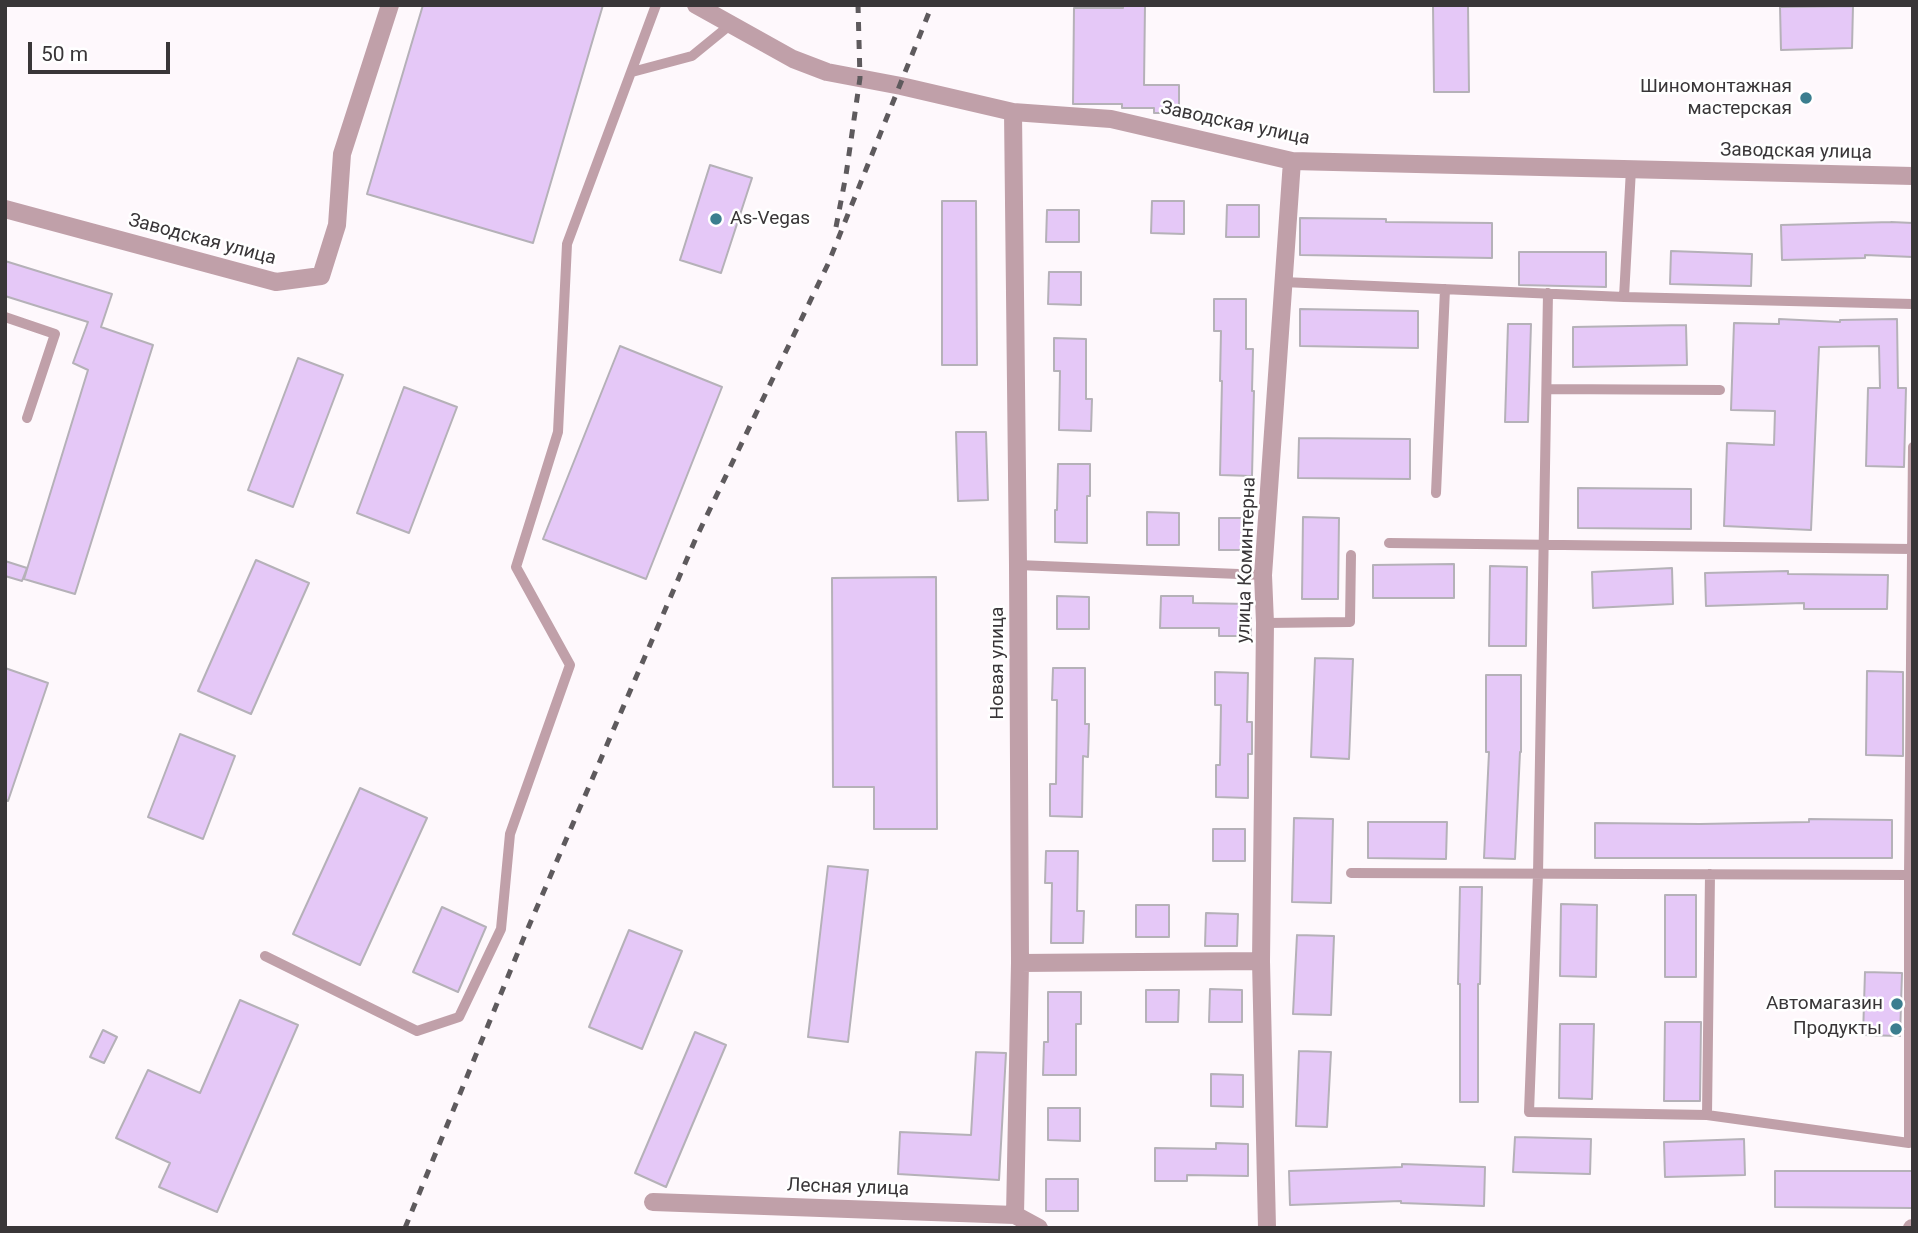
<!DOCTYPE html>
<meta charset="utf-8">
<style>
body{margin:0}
#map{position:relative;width:1918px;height:1233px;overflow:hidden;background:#fef8fc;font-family:Roboto,sans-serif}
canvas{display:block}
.frame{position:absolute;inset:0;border:7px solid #393638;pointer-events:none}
.scale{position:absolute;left:28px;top:42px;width:142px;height:32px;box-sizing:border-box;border:4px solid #393638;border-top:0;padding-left:9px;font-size:21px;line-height:24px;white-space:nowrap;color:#393638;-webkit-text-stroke:5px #fff;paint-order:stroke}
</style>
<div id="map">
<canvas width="1918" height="1233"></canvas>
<div class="frame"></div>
<div class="scale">50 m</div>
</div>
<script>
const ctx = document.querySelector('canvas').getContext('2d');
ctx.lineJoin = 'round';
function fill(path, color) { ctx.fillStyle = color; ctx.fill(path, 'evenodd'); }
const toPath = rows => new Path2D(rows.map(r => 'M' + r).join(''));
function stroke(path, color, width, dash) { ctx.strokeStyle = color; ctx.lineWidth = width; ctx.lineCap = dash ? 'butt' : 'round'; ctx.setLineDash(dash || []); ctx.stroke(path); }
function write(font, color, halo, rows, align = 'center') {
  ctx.font = font + ' Roboto,sans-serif'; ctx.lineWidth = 5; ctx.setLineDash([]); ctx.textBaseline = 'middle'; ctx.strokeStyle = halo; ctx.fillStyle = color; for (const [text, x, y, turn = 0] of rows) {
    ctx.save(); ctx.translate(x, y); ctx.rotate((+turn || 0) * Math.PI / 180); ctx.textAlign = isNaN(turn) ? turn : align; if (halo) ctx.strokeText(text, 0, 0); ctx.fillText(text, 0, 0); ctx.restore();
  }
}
const building = toPath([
 [423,5,603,5,533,243,367,194,423,5],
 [1123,5,1145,5,1144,85,1179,85,1179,113,1154,113,1154,108,1122,108,1122,104,1073,104,1074,8,1123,8,1123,5],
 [1433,5,1468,5,1469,92,1434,92,1433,5],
 [1853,6,1852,48,1781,50,1780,7,1853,6],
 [710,165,752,178,721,273,680,260,710,165],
 [942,201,976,201,977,365,942,365,942,201],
 [1152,201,1184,201,1184,234,1151,233,1152,201],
 [1227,205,1259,205,1259,237,1226,237,1227,205],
 [1047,210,1079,210,1079,242,1046,242,1047,210],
 [1300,218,1386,219,1386,222,1492,223,1492,258,1300,255,1300,218],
 [1891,222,1913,223,1913,257,1865,255,1865,258,1782,260,1781,225,1891,222],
 [1671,251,1752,254,1751,286,1670,284,1671,251],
 [1519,252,1606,252,1606,287,1519,285,1519,252],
 [5,261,112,294,101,327,153,345,75,594,24,579,88,370,73,363,88,322,5,296,5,261],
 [1049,272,1081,272,1081,305,1048,304,1049,272],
 [1214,299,1246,299,1246,349,1253,349,1252,391,1254,391,1252,476,1220,475,1222,381,1220,381,1221,331,1214,331,1214,299],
 [1300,309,1418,311,1418,348,1300,346,1300,309],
 [1779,319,1840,322,1840,320,1897,319,1898,388,1906,388,1904,467,1866,466,1868,388,1880,388,1879,346,1819,347,1811,530,1724,526,1727,443,1774,445,1775,411,1731,410,1734,323,1779,324,1779,319],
 [1508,324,1531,324,1528,422,1505,422,1508,324],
 [1686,325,1687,365,1573,367,1573,327,1686,325],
 [1054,338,1086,339,1086,399,1092,399,1091,431,1059,430,1060,371,1054,371,1054,338],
 [620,346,722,387,646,579,543,539,620,346],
 [298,358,343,375,293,507,248,490,298,358],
 [404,387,457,407,409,533,357,513,404,387],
 [956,432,986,432,988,500,958,501,956,432],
 [1299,438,1410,439,1410,479,1298,478,1299,438],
 [1058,464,1090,464,1090,496,1087,496,1087,543,1055,542,1055,510,1057,510,1058,464],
 [1578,488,1691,489,1691,529,1578,528,1578,488],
 [1147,512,1179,513,1179,545,1147,545,1147,512],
 [1303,517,1339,518,1338,599,1302,599,1303,517],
 [1219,518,1252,518,1251,550,1219,550,1219,518],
 [256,560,309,583,251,714,198,691,256,560],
 [5,561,27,568,22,581,5,576,5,561],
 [1454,564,1454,598,1373,598,1373,565,1454,564],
 [1490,566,1527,567,1526,646,1489,646,1490,566],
 [1672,568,1673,604,1593,608,1592,572,1672,568],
 [1788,571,1788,574,1888,575,1887,609,1804,609,1804,603,1706,606,1705,573,1788,571],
 [936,577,937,829,874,829,874,787,833,787,832,578,936,577],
 [1057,596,1089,597,1089,629,1057,629,1057,596],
 [1161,596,1193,596,1193,603,1251,604,1251,636,1219,636,1219,628,1160,628,1161,596],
 [1315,658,1353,659,1349,759,1311,757,1315,658],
 [5,668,48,683,8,801,5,800,5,668],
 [1053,668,1085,668,1085,724,1089,724,1088,757,1083,756,1082,817,1050,816,1050,784,1056,784,1057,700,1052,700,1053,668],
 [1867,671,1903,672,1903,756,1866,755,1867,671],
 [1215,672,1248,673,1247,722,1252,722,1252,754,1248,754,1248,798,1216,797,1216,765,1220,765,1221,705,1215,705,1215,672],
 [1486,675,1521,675,1521,752,1520,752,1515,859,1484,858,1489,752,1486,752,1486,675],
 [180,734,235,756,203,839,148,817,180,734],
 [360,788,427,818,360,965,293,934,360,788],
 [1294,818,1333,819,1331,903,1292,902,1294,818],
 [1809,819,1892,820,1892,858,1595,858,1595,823,1700,824,1809,822,1809,819],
 [1368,822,1447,822,1446,859,1368,858,1368,822],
 [1213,829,1245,829,1245,861,1213,861,1213,829],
 [1046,851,1078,851,1077,911,1084,911,1083,943,1051,943,1052,883,1045,883,1046,851],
 [828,866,868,870,848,1042,808,1037,828,866],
 [1460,887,1482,887,1480,984,1478,984,1478,1102,1460,1102,1460,984,1458,984,1460,887],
 [1665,895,1696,895,1696,977,1665,977,1665,895],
 [1561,904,1597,905,1596,977,1560,976,1561,904],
 [1136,905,1169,905,1169,937,1136,937,1136,905],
 [442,907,486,927,458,992,413,972,442,907],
 [1206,913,1238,914,1237,946,1205,946,1206,913],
 [629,930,682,951,642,1049,589,1027,629,930],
 [1297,935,1334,936,1331,1015,1293,1014,1297,935],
 [1865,972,1902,973,1900,1036,1863,1035,1865,972],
 [1210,989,1242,990,1242,1022,1209,1022,1210,989],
 [1146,990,1179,990,1178,1022,1146,1022,1146,990],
 [1048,992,1081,992,1081,1024,1076,1024,1076,1075,1043,1075,1044,1042,1048,1042,1048,992],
 [240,1000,298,1025,217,1212,159,1187,170,1163,116,1138,148,1070,200,1093,240,1000],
 [1665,1022,1701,1022,1700,1101,1664,1101,1665,1022],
 [1560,1024,1594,1024,1592,1099,1559,1098,1560,1024],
 [103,1030,117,1037,104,1063,90,1057,103,1030],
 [695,1032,726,1045,666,1187,635,1173,695,1032],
 [1299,1051,1331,1052,1327,1127,1296,1126,1299,1051],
 [976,1052,1006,1053,999,1180,898,1174,900,1132,971,1135,976,1052],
 [1211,1074,1243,1075,1243,1107,1211,1106,1211,1074],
 [1048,1108,1080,1108,1080,1141,1048,1140,1048,1108],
 [1515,1137,1591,1139,1590,1174,1513,1172,1515,1137],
 [1744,1139,1745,1175,1665,1177,1664,1142,1744,1139],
 [1216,1143,1248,1144,1248,1176,1187,1175,1187,1181,1155,1181,1155,1148,1216,1149,1216,1143],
 [1402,1164,1485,1167,1484,1206,1401,1203,1401,1201,1290,1205,1289,1171,1402,1167,1402,1164],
 [1775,1171,1913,1171,1913,1208,1775,1207,1775,1171],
 [1046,1179,1078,1179,1078,1211,1046,1211,1046,1179]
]);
const lane = toPath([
 [632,72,692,56,730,25],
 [1631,169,1624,297,1913,304],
 [1283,282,1624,297],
 [1548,293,1538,874,1529,1112,1707,1115],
 [5,317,55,334,27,418],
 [1547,389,1720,390],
 [1436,493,1445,289],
 [1389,543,1912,549],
 [1018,565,1263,575],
 [1265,623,1350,622,1351,555],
 [1351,873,1909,875,1913,447],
 [1710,874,1707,1115,1909,1143,1909,875],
 [265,956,417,1031,459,1017,501,929,510,834,570,665,516,567,558,432,567,244,656,5]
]);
const street = toPath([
 [696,5,793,59,827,72,901,86,1013,112,1111,119,1292,161,1913,176],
 [1013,112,1018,565,1020,963,1015,1215],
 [5,209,276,282,321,276,337,225,342,154,390,5],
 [1020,963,1261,961],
 [653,1202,1015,1215,1039,1228],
 [1267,1228,1261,961,1265,623,1263,575,1292,161],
 [1912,1228,1913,1228]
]);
const rail = toPath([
 [836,227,846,175,860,78,858,5],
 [405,1228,525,935,696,538,828,264,932,5]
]);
const markers = [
 [1806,98,7,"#3b7e8f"],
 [716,219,7,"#3b7e8f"],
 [1897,1004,7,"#3b7e8f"],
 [1896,1029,7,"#3b7e8f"]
];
const poiNames = [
 ["Шиномонтажная",1792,87],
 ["мастерская",1792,109],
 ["As-Vegas",730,219,"left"],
 ["Автомагазин",1883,1004],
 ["Продукты",1882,1029]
];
const streetNames = [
 ["Заводская улица",1235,124,12],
 ["Заводская улица",1796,152,1],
 ["Заводская улица",202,240,15],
 ["улица Коминтерна",1247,560,-88],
 ["Новая улица",998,663,-90],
 ["Лесная улица",848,1188,2]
];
fill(building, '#e5c8f7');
stroke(building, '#b5b1b8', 2);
stroke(lane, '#c0a0a9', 10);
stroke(street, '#c0a0a9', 18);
stroke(rail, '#5e5a5d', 5, [9, 9]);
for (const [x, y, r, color] of markers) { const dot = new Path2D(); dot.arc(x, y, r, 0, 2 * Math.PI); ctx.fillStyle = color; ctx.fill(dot); stroke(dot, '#fff', 2.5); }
write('19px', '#393638', '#fff', poiNames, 'right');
write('19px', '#393638', '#fff', streetNames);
</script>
